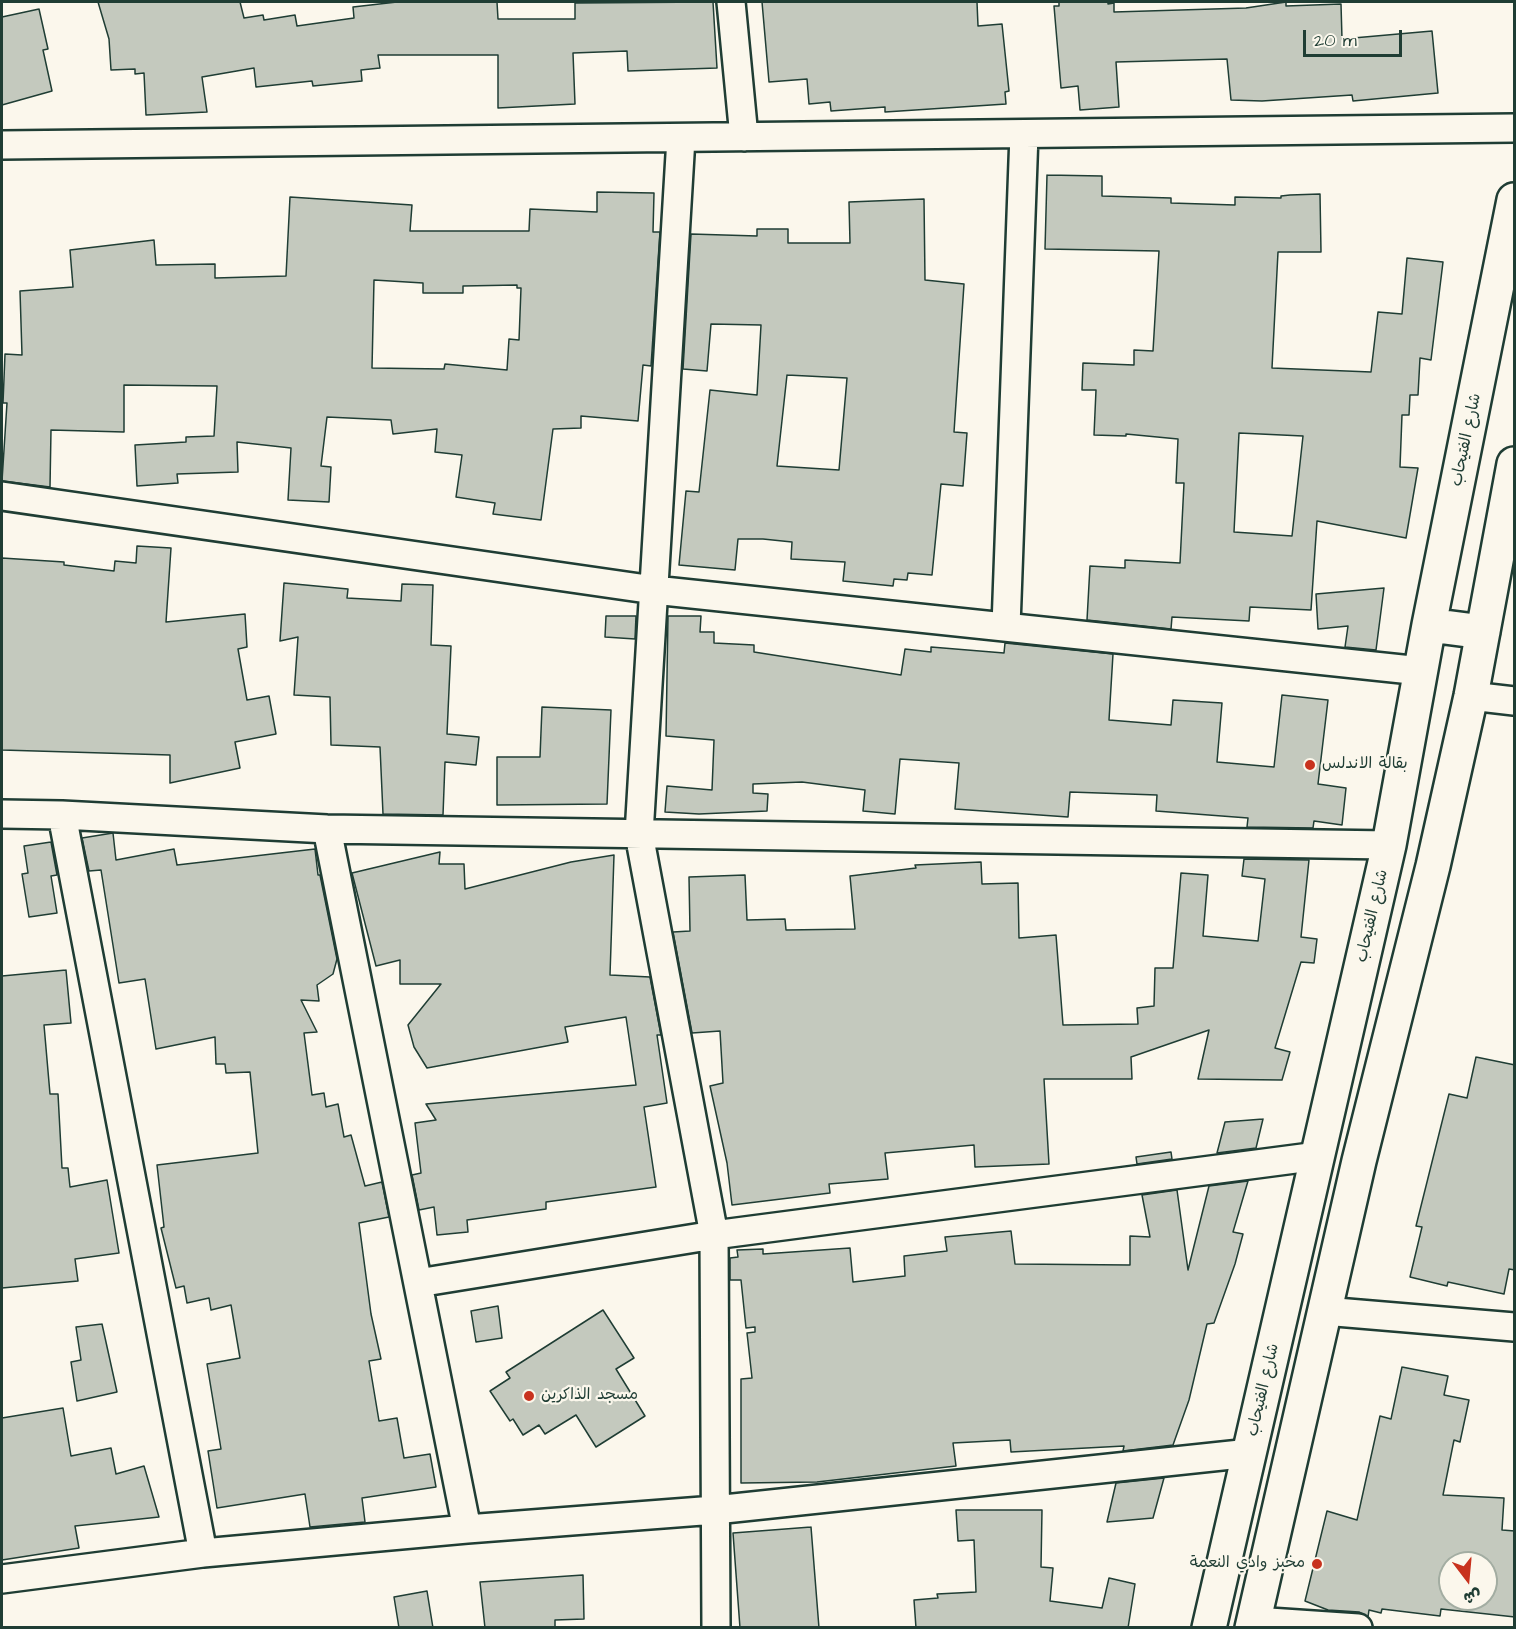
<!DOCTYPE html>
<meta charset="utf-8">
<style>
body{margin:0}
#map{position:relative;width:1516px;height:1629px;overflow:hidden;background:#fbf7ec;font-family:"Architects Daughter","Playpen Sans Arabic",sans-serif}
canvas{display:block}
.frame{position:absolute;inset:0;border:3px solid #1f3d34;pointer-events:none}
.north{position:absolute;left:1438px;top:1551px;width:60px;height:60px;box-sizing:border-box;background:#fbf7ec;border:2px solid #a3ada2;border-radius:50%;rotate:164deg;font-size:16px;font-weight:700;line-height:24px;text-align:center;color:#1f3d34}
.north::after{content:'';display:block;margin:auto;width:21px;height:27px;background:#c8321e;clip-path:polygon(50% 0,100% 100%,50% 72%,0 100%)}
.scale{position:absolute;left:1303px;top:30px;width:99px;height:27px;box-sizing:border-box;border:3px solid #1f3d34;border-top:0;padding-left:8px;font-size:18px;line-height:21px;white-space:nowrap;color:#1f3d34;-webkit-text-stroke:4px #fbf7ec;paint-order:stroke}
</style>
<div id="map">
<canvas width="1516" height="1629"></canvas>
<div class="frame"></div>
<div class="north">ش</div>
<div class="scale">20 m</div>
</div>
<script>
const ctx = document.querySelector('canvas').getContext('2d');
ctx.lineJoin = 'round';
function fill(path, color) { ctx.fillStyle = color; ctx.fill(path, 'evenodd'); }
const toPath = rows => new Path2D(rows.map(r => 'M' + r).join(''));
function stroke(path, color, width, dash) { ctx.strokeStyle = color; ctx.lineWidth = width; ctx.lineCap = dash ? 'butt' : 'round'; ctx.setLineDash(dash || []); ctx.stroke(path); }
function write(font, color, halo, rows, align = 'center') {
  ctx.font = font + ' "Architects Daughter","Playpen Sans Arabic",sans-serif'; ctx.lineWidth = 4.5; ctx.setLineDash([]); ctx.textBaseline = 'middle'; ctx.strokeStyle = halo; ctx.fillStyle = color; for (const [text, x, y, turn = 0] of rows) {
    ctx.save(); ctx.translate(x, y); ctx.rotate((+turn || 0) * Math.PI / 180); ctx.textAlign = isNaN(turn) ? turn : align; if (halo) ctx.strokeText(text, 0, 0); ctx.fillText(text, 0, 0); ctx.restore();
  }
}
const building = toPath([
 [98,2,240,2,244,18,263,15,264,20,295,15,297,26,354,18,353,7,397,2,497,2,498,19,575,19,575,3,713,2,717,68,628,71,627,51,573,53,575,104,498,108,498,55,378,55,380,68,361,70,362,81,313,86,312,81,256,87,254,68,202,77,207,112,146,115,144,73,135,74,135,69,111,70,109,39,98,2],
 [762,2,977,2,978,26,1002,24,1009,91,1005,92,1006,104,885,112,885,107,831,111,830,102,809,104,807,79,769,82,762,2],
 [1059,2,1108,2,1108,4,1114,3,1114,12,1246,8,1286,2,1286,6,1341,4,1342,39,1432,31,1438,93,1353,101,1352,95,1262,101,1231,100,1227,59,1116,62,1119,107,1080,110,1078,86,1061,88,1054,6,1059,6,1059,2],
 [39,9,48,49,43,50,52,91,2,105,2,17,39,9],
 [1047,175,1102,176,1102,196,1171,198,1171,203,1235,205,1235,197,1281,198,1281,196,1290,195,1320,194,1321,252,1278,252,1272,368,1371,372,1378,312,1402,314,1407,258,1443,262,1431,360,1420,358,1418,395,1410,395,1409,415,1402,415,1400,467,1418,468,1406,538,1317,521,1311,610,1250,607,1249,621,1172,617,1171,629,1087,620,1090,566,1125,568,1125,560,1180,563,1184,483,1176,483,1178,439,1126,434,1126,436,1094,435,1096,390,1082,390,1083,363,1134,365,1134,350,1153,351,1159,251,1045,249,1047,175],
 [1239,433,1303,436,1292,536,1234,532,1239,433],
 [597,192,654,193,653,232,660,232,651,366,643,365,638,421,581,416,581,428,553,429,541,520,493,514,495,503,456,497,462,455,435,452,437,429,393,434,391,420,327,417,321,466,331,467,329,502,288,500,291,448,237,442,238,472,177,474,178,483,137,486,135,445,186,442,186,437,214,436,217,386,124,385,124,432,51,430,50,487,2,481,7,403,3,403,5,354,22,355,20,291,73,287,70,250,154,240,156,265,215,264,215,278,286,276,290,197,412,205,410,231,529,231,530,209,597,212,597,192],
 [374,280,423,283,423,293,463,293,463,286,517,285,517,288,521,288,519,340,509,339,507,370,445,364,444,369,372,368,374,280],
 [924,199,925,280,964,284,954,432,967,433,963,486,941,484,932,575,908,573,907,580,894,579,893,586,843,581,845,562,791,559,792,542,763,539,738,539,735,570,679,565,686,491,699,492,710,390,757,395,761,325,711,324,707,371,683,369,691,234,757,236,757,229,788,229,788,243,850,243,849,202,924,199],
 [787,375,847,378,839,470,777,466,787,375],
 [137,546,171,548,166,622,245,614,247,647,238,649,247,700,269,696,276,734,235,742,240,768,170,783,170,755,2,750,2,558,64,562,64,565,114,571,115,561,136,563,137,546],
 [284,583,348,589,347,598,401,601,402,584,433,585,431,645,451,646,447,734,479,737,476,765,445,762,443,815,383,814,380,747,331,745,330,697,294,695,298,637,280,641,284,583],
 [1384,588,1376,650,1345,647,1348,626,1318,629,1316,594,1384,588],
 [606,616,636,616,635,639,605,637,606,616],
 [668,616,701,616,700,632,714,632,714,643,754,645,754,652,901,675,905,649,931,652,931,647,1004,653,1005,643,1113,654,1109,720,1171,725,1173,700,1222,703,1217,762,1274,767,1282,695,1328,700,1318,784,1346,788,1342,825,1314,821,1313,828,1247,827,1248,818,1156,811,1157,795,1070,792,1068,817,955,809,959,763,900,759,895,814,863,811,865,790,802,782,753,784,753,793,768,794,767,811,699,814,665,812,667,786,712,790,714,740,666,736,668,616],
 [542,707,611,710,607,804,497,805,497,757,540,757,542,707],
 [113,833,116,860,174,849,177,865,315,849,318,875,320,875,337,959,333,974,317,985,319,1001,301,1000,317,1032,304,1033,312,1095,324,1093,326,1107,338,1104,344,1137,351,1135,365,1186,382,1182,389,1217,359,1223,371,1314,381,1359,369,1361,379,1421,397,1418,404,1458,430,1454,436,1487,362,1498,365,1522,310,1527,305,1494,217,1508,208,1451,221,1449,207,1364,240,1358,231,1305,211,1310,209,1298,187,1303,184,1286,176,1288,161,1228,164,1227,157,1165,258,1153,250,1072,226,1073,225,1064,216,1064,215,1037,156,1049,145,979,119,983,101,870,89,871,82,838,113,833],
 [51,842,57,875,51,876,57,913,29,917,22,874,28,873,24,846,51,842],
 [440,852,439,864,464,864,465,889,571,862,614,855,610,975,650,977,661,1035,657,1035,667,1103,644,1107,656,1187,546,1202,546,1209,467,1220,468,1232,437,1235,434,1207,419,1210,412,1175,421,1173,415,1123,436,1120,426,1104,636,1085,626,1017,565,1027,568,1042,427,1068,414,1047,408,1025,441,984,400,984,400,960,376,966,352,873,440,852],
 [1244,859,1309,860,1301,937,1317,939,1314,963,1301,962,1275,1048,1290,1052,1282,1080,1198,1079,1209,1030,1131,1057,1132,1079,1044,1079,1049,1164,975,1167,974,1145,885,1153,888,1179,829,1184,830,1193,732,1205,727,1163,710,1086,723,1083,720,1031,692,1033,673,932,690,931,689,877,745,875,747,920,785,919,786,930,855,929,850,876,916,868,915,865,981,862,982,884,1018,883,1019,938,1056,935,1063,1025,1138,1024,1137,1008,1154,1006,1155,968,1173,968,1181,873,1208,875,1203,936,1258,941,1265,879,1242,876,1244,859],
 [66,970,71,1023,44,1025,50,1094,58,1094,62,1168,68,1168,70,1187,107,1180,119,1253,75,1259,78,1281,2,1288,2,976,66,970],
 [1476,1057,1515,1065,1515,1270,1509,1269,1504,1294,1448,1282,1447,1286,1410,1277,1422,1227,1416,1226,1449,1094,1467,1098,1476,1057],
 [1263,1119,1256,1148,1217,1153,1225,1122,1263,1119],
 [1171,1152,1172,1159,1137,1164,1136,1157,1171,1152],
 [1248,1181,1233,1232,1243,1234,1235,1264,1214,1323,1207,1324,1189,1400,1173,1445,1123,1451,1124,1446,1011,1452,1010,1440,953,1443,956,1466,817,1482,741,1483,741,1379,752,1378,747,1333,755,1332,755,1327,746,1328,741,1280,730,1280,730,1258,738,1257,737,1250,763,1249,763,1254,850,1248,853,1282,905,1276,904,1256,947,1251,945,1237,1011,1231,1015,1264,1130,1265,1130,1236,1150,1237,1142,1195,1177,1190,1188,1270,1209,1186,1248,1181],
 [498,1306,502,1338,476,1342,471,1311,498,1306],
 [603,1310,634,1358,616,1369,645,1416,596,1447,576,1415,545,1434,539,1425,523,1435,513,1419,510,1421,490,1391,510,1378,506,1372,603,1310],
 [102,1324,117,1392,77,1401,71,1362,81,1360,76,1327,102,1324],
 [1402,1367,1448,1376,1444,1395,1469,1400,1460,1442,1454,1440,1443,1495,1504,1498,1502,1530,1515,1531,1515,1617,1441,1609,1440,1616,1382,1609,1381,1613,1369,1610,1368,1617,1359,1612,1328,1610,1305,1601,1327,1511,1357,1520,1380,1416,1391,1419,1402,1367],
 [1450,1563,1486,1563,1486,1599,1450,1599,1450,1563],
 [63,1408,71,1456,111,1448,116,1474,144,1466,159,1517,75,1526,79,1548,2,1560,2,1418,63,1408],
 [1164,1478,1153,1518,1107,1522,1116,1483,1164,1478],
 [956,1510,1042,1510,1041,1567,1053,1568,1050,1601,1102,1608,1109,1578,1135,1584,1128,1628,916,1628,914,1600,938,1598,937,1594,976,1592,974,1540,958,1541,956,1510],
 [811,1527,819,1628,740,1628,733,1533,811,1527],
 [583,1575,584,1619,555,1620,555,1628,485,1628,480,1582,583,1575],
 [427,1591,433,1628,399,1628,394,1597,427,1591]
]);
const street = toPath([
 [731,2,744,137],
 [681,138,639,834,714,1235,716,1628],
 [2,145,1514,128],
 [2,496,654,590,1421,671],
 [1006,626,1024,134],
 [1471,696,1514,701],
 [2,814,62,815,327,829,1389,845],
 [62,815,203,1553],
 [327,829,467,1529],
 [418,1283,714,1235,1318,1156],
 [1324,1311,1514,1327],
 [2,1579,203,1553,467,1529,715,1510,1250,1453],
 [1254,1621,1358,1628]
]);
const secondary = toPath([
 [1429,625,1483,632],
 [1209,1628,1389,845,1429,625,1514,200],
 [1252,1628,1359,1161,1433,866,1471,696,1514,464]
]);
const markers = [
 [1310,765,6,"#c8321e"],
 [529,1396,6,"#c8321e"],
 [1317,1564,6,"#c8321e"]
];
const streetNames = [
 ["شارع الفتيحاب",1467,440,-78],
 ["شارع الفتيحاب",1373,916,-77],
 ["شارع الفتيحاب",1264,1390,-77]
];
const poiNames = [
 ["بقالة الاندلس",1322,765],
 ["مسجد الذاكرين",541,1396],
 ["مخبز وادي النعمة",1305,1564,"right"]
];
fill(building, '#c4c9be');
stroke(building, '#1f3d34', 1.5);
stroke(street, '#1f3d34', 32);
stroke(secondary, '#1f3d34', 38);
stroke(street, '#fbf7ec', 27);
stroke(secondary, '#fbf7ec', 33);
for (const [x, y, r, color] of markers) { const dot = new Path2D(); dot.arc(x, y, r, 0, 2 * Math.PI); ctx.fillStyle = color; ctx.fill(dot); stroke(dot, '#fbf7ec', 2); }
write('16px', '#1f3d34', '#fbf7ec', streetNames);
write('16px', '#1f3d34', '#fbf7ec', poiNames, 'left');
</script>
